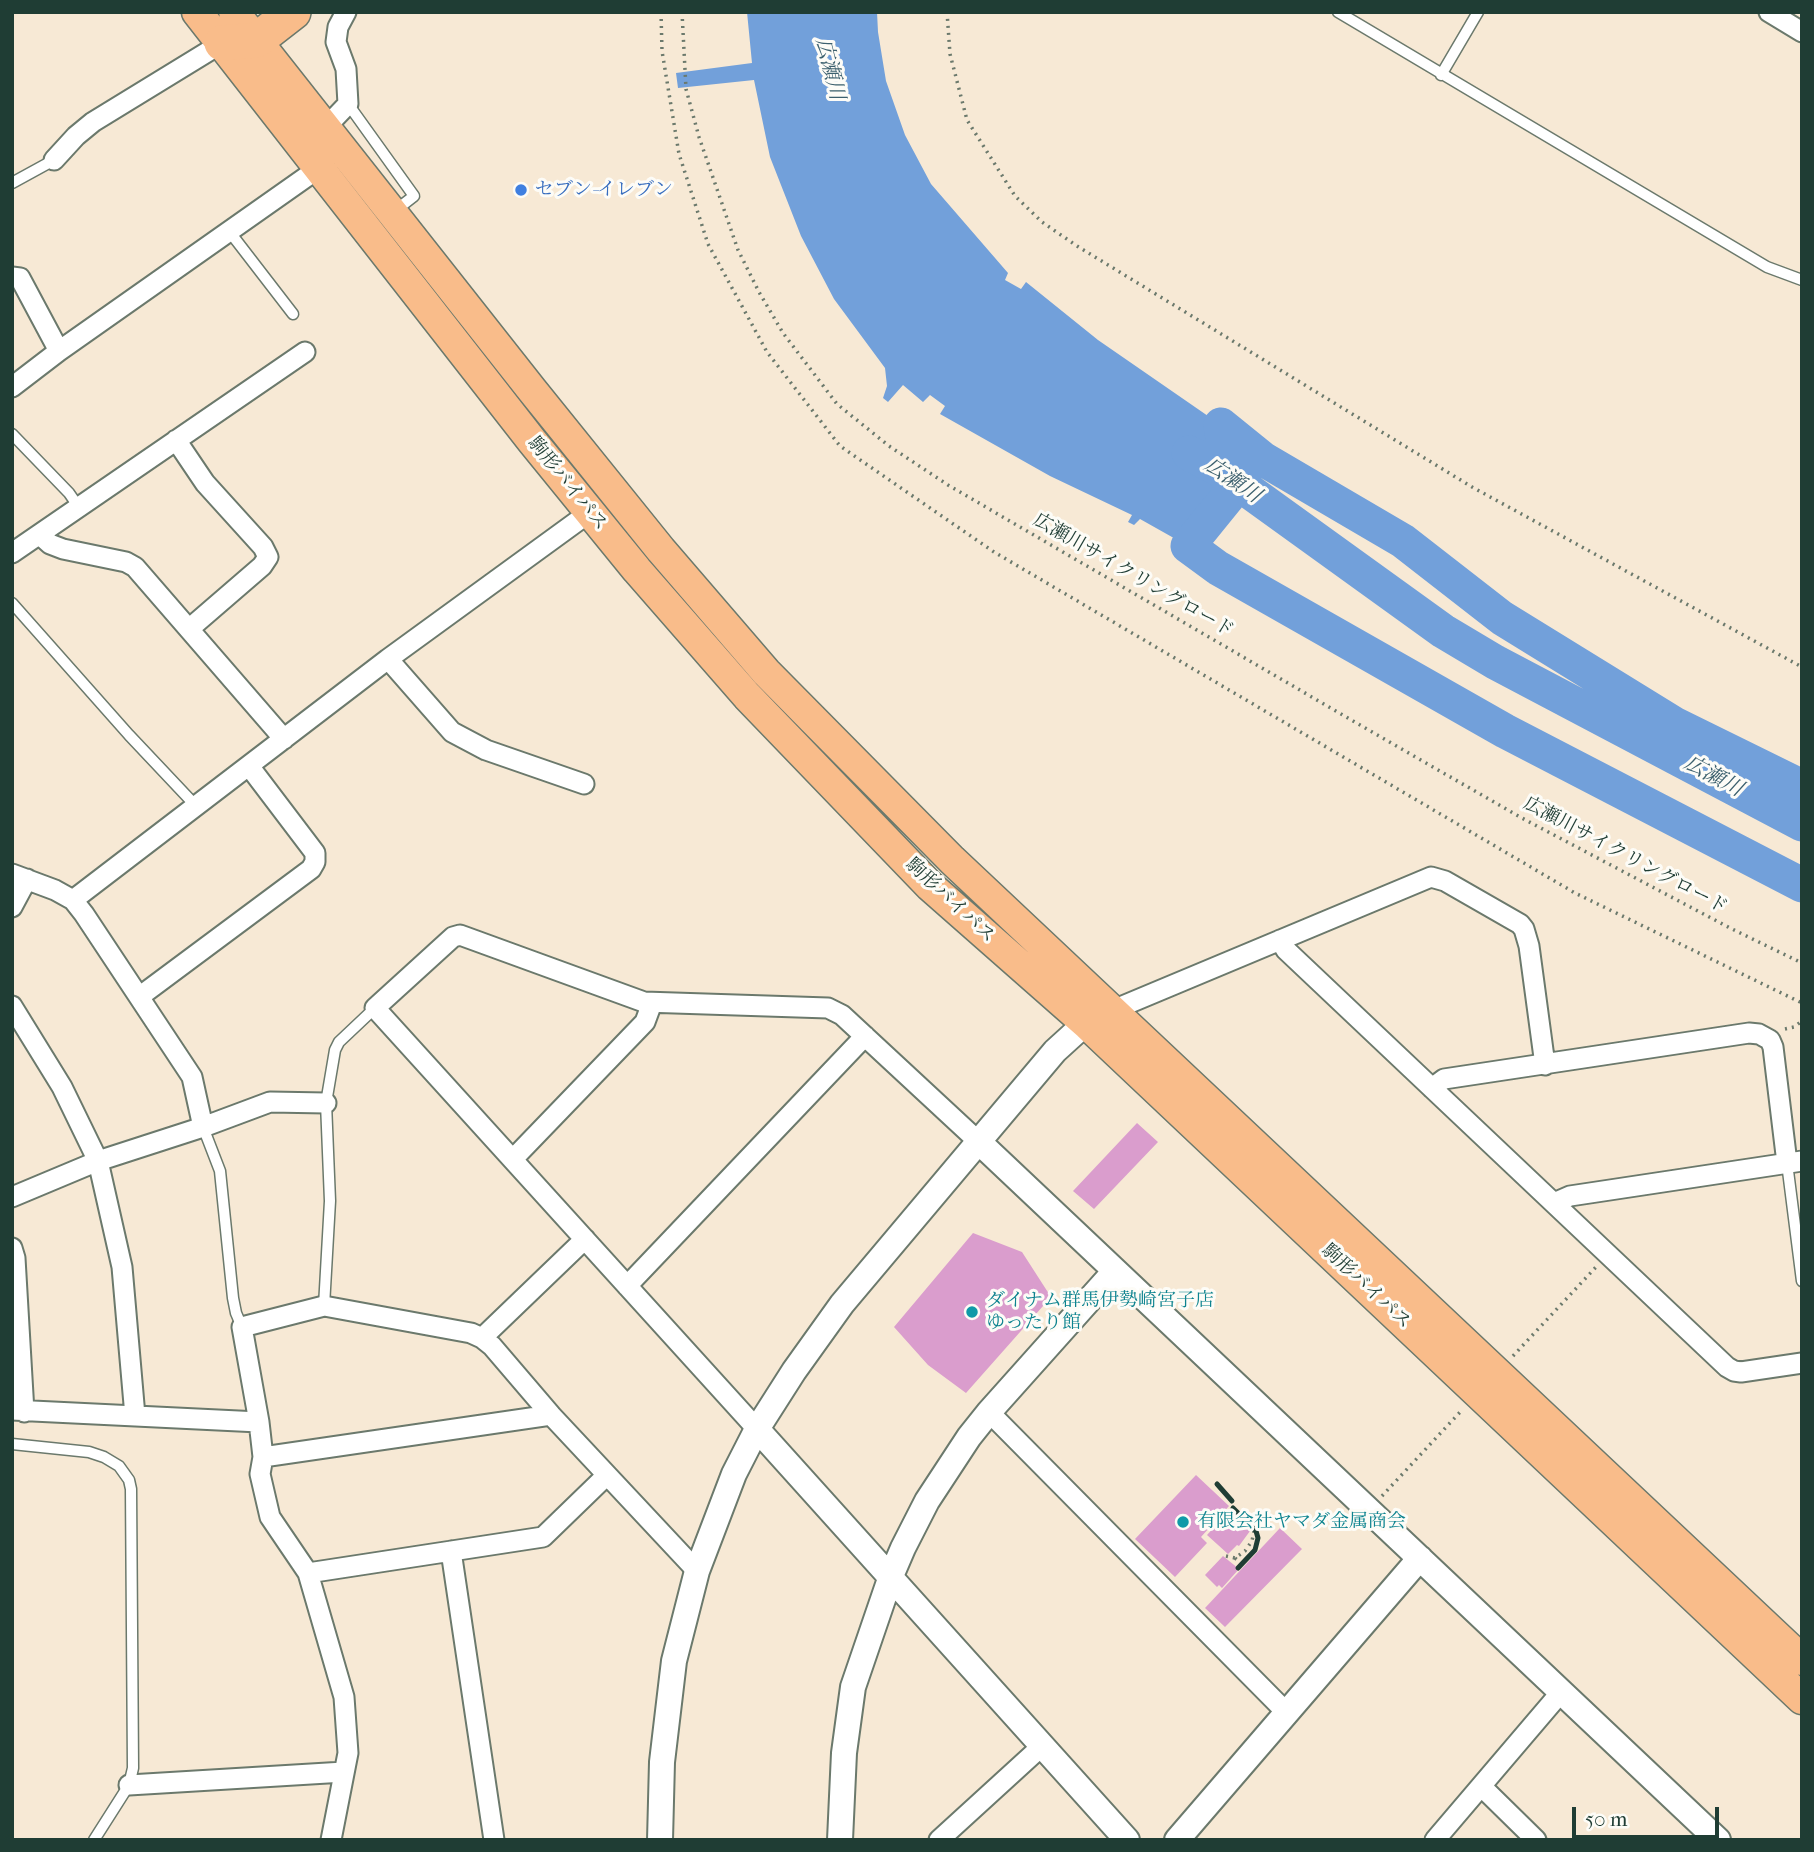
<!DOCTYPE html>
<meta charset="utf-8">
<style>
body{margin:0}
#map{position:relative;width:1814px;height:1852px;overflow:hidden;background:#f7e9d5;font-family:"IM FELL French Canon",serif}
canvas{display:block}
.frame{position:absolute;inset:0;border:14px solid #1f3d34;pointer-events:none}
.scale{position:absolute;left:1572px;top:1807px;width:147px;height:32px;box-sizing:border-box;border:4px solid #1f3d34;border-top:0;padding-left:9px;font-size:21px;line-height:24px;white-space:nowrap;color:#1f3d34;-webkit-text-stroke:5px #fdfcf7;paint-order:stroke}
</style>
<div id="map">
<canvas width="1814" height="1852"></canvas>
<div class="frame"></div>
<div class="scale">50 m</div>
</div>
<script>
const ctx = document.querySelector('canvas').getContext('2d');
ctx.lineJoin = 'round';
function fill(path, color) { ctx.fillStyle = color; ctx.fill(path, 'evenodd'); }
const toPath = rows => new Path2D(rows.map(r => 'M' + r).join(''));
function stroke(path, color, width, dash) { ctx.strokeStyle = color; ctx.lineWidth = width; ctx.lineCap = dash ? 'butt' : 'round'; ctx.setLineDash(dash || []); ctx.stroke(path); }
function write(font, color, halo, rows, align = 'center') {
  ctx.font = font + ' "IM FELL French Canon","Noto Serif JP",serif'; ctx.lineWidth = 6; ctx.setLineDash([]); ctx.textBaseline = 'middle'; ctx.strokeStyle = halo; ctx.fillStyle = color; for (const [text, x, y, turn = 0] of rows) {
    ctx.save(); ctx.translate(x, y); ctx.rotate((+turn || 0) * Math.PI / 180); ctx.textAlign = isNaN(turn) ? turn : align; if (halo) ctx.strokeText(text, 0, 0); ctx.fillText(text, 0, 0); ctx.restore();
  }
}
const water = toPath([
 [747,12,877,12,878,32,886,81,905,135,931,184,1008,273,1005,280,1021,289,1026,282,1098,340,1221,425,1231,493,1188,546,1140,519,1134,525,1128,522,1132,515,1050,476,940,414,945,406,930,395,923,402,903,385,888,402,883,398,887,386,885,368,834,299,801,236,770,157,754,80,678,88,676,73,752,63]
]);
const river = toPath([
 [1221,425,1231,493,1188,546,1218,568,1505,731,1802,885],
 [1221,425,1263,459,1403,541,1502,618,1674,724,1802,787],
 [1189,453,1217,468,1443,631,1495,662,1802,824]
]);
const building = toPath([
 [1137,1123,1158,1142,1094,1209,1073,1191],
 [973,1233,1022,1252,1051,1297,966,1393,928,1365,894,1327],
 [1196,1475,1229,1506,1201,1537,1207,1543,1175,1577,1135,1539],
 [1229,1511,1250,1531,1239,1546,1237,1545,1228,1554,1207,1535],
 [1280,1528,1302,1549,1225,1627,1205,1608],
 [1223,1556,1239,1569,1222,1588,1219,1585,1217,1587,1205,1575]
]);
const path = toPath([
 [661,12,662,51,679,154,708,244,767,352,840,446,994,552,1575,893,1802,1003],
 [682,12,686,89,699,137,738,250,759,292,783,333,837,404,889,446,948,485,1353,721,1520,817,1730,928,1802,963],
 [947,12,950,54,967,120,1015,196,1042,222,1077,246,1472,487,1802,667],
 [1785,1029,1794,1027,1802,1021],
 [1513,1356,1596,1267],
 [1382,1496,1463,1409],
 [1226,1556,1235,1558,1245,1551,1252,1541,1254,1531],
 [1235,1558,1243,1565]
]);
const service = toPath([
 [1338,12,1767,267,1802,280],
 [1441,75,1478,12],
 [348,104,414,196,396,210],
 [12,183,54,160],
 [229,231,293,314],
 [12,434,69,493,78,506],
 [12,603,129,735,196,806],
 [203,1127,220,1171,233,1298,236,1313,242,1327],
 [1787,1163,1802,1281],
 [324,1306,330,1201,326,1103,335,1050,339,1042,375,1008],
 [12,1444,89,1452,104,1457,119,1466,129,1480,131,1489,133,1768,129,1785,94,1840]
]);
const minor = toPath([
 [1769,12,1802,32],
 [325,128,348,104,346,69,336,42,338,27,346,12],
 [54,160,76,136,93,122,222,43],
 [12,277,20,278,59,351],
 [12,387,59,351,319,168],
 [176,440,205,483,263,547,268,557,262,566,189,629],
 [40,535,50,544,63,549,126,562,135,567,284,739],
 [12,553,305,352],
 [388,659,452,732,486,750,584,784],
 [12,874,55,890,73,900,84,914,192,1077,203,1127],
 [73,900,388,659,590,512],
 [12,907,27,879],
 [1280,940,1286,950,1727,1367,1734,1371,1741,1372,1802,1363],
 [139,997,311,869,315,862,315,853,249,766],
 [12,1006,62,1087,98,1161,122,1267,135,1416],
 [1113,1010,1431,877,1445,881,1520,924,1524,929,1529,946,1545,1065],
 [1432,1088,1444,1079,1749,1033,1759,1034,1770,1040,1773,1047,1787,1163],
 [513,1159,645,1022,652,1003],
 [12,1197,98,1161,203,1127,270,1102,326,1103],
 [1554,1203,1570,1196,1802,1161],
 [12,1248,15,1258,24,1412],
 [627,1286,865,1036],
 [482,1338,585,1239],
 [12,1410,259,1422],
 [989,1412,1287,1713],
 [757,1429,375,1008,453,937,460,935,644,1002,828,1008,842,1015,980,1143],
 [263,1457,551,1415],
 [451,1551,494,1840],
 [308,1573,543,1537,607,1475],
 [129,1785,344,1772],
 [1481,1786,1536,1840],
 [331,1840,348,1753,344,1697,308,1573,270,1517,260,1474,263,1457,259,1422,242,1327,324,1306,471,1333,482,1338,492,1346,551,1415,697,1571],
 [939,1840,1042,1746],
 [1435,1840,1562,1691]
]);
const tertiary = toPath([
 [980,1143,1718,1840],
 [757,1429,1127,1840],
 [660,1840,662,1762,674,1661,697,1571,734,1474,757,1429,794,1371,842,1304,1055,1051,1077,1031,1103,1016],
 [840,1840,844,1753,853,1687,891,1576,903,1548,927,1501,969,1437,989,1412,1115,1271],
 [1177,1840,1420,1558]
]);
const primary = toPath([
 [197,12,532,441,637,570,747,696,930,886,1088,1025,1802,1699],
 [234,12,532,390,661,550,766,672,952,860,1802,1660]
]);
const motorway = toPath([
 [222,43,257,40,293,12]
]);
const rail = toPath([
 [1217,1484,1232,1501],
 [1233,1508,1256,1531,1258,1538,1255,1550,1238,1568]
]);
const markers = [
 [521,190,7,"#3f7fe0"],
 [972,1312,7,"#0f9aa8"],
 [1183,1522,7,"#0f9aa8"]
];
const shopNames = [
 ["セブン-イレブン",535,190]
];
const streetNames = [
 ["駒形バイパス",567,484,51],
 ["広瀬川サイクリングロード",1133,576,30],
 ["広瀬川サイクリングロード",1625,856,28],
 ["駒形バイパス",950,901,43],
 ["駒形バイパス",1366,1287,43]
];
const cultureNames = [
 ["ダイナム群馬伊勢崎宮子店",986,1301],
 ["ゆったり館",986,1323],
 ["有限会社ヤマダ金属商会",1197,1522]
];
const waterNames = [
 ["広瀬川",829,69,76],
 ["広瀬川",1232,481,34],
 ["広瀬川",1713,777,28]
];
fill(water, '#72a0da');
stroke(river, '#72a0da', 35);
fill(building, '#da9dcd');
stroke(service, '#6b796c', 13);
stroke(minor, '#6b796c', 23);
stroke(tertiary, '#6b796c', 28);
stroke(primary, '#6b796c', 33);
stroke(motorway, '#6b796c', 38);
stroke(path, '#6b796c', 3.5, [2, 5]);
stroke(service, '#fff', 10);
stroke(minor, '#fff', 19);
stroke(tertiary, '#fff', 24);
stroke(primary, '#f9bc8a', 30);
stroke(motorway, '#f9bc8a', 35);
stroke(rail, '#1f3d34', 5);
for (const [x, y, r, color] of markers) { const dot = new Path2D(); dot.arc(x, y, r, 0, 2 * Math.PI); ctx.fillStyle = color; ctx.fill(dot); stroke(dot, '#fdfcf7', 2.5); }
write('19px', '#366cbe', '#fdfcf7', shopNames, 'left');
write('19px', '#1f3d34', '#fdfcf7', streetNames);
write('19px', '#0d838f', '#fdfcf7', cultureNames, 'left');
write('italic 21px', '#3c606e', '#fdfcf7', waterNames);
</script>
